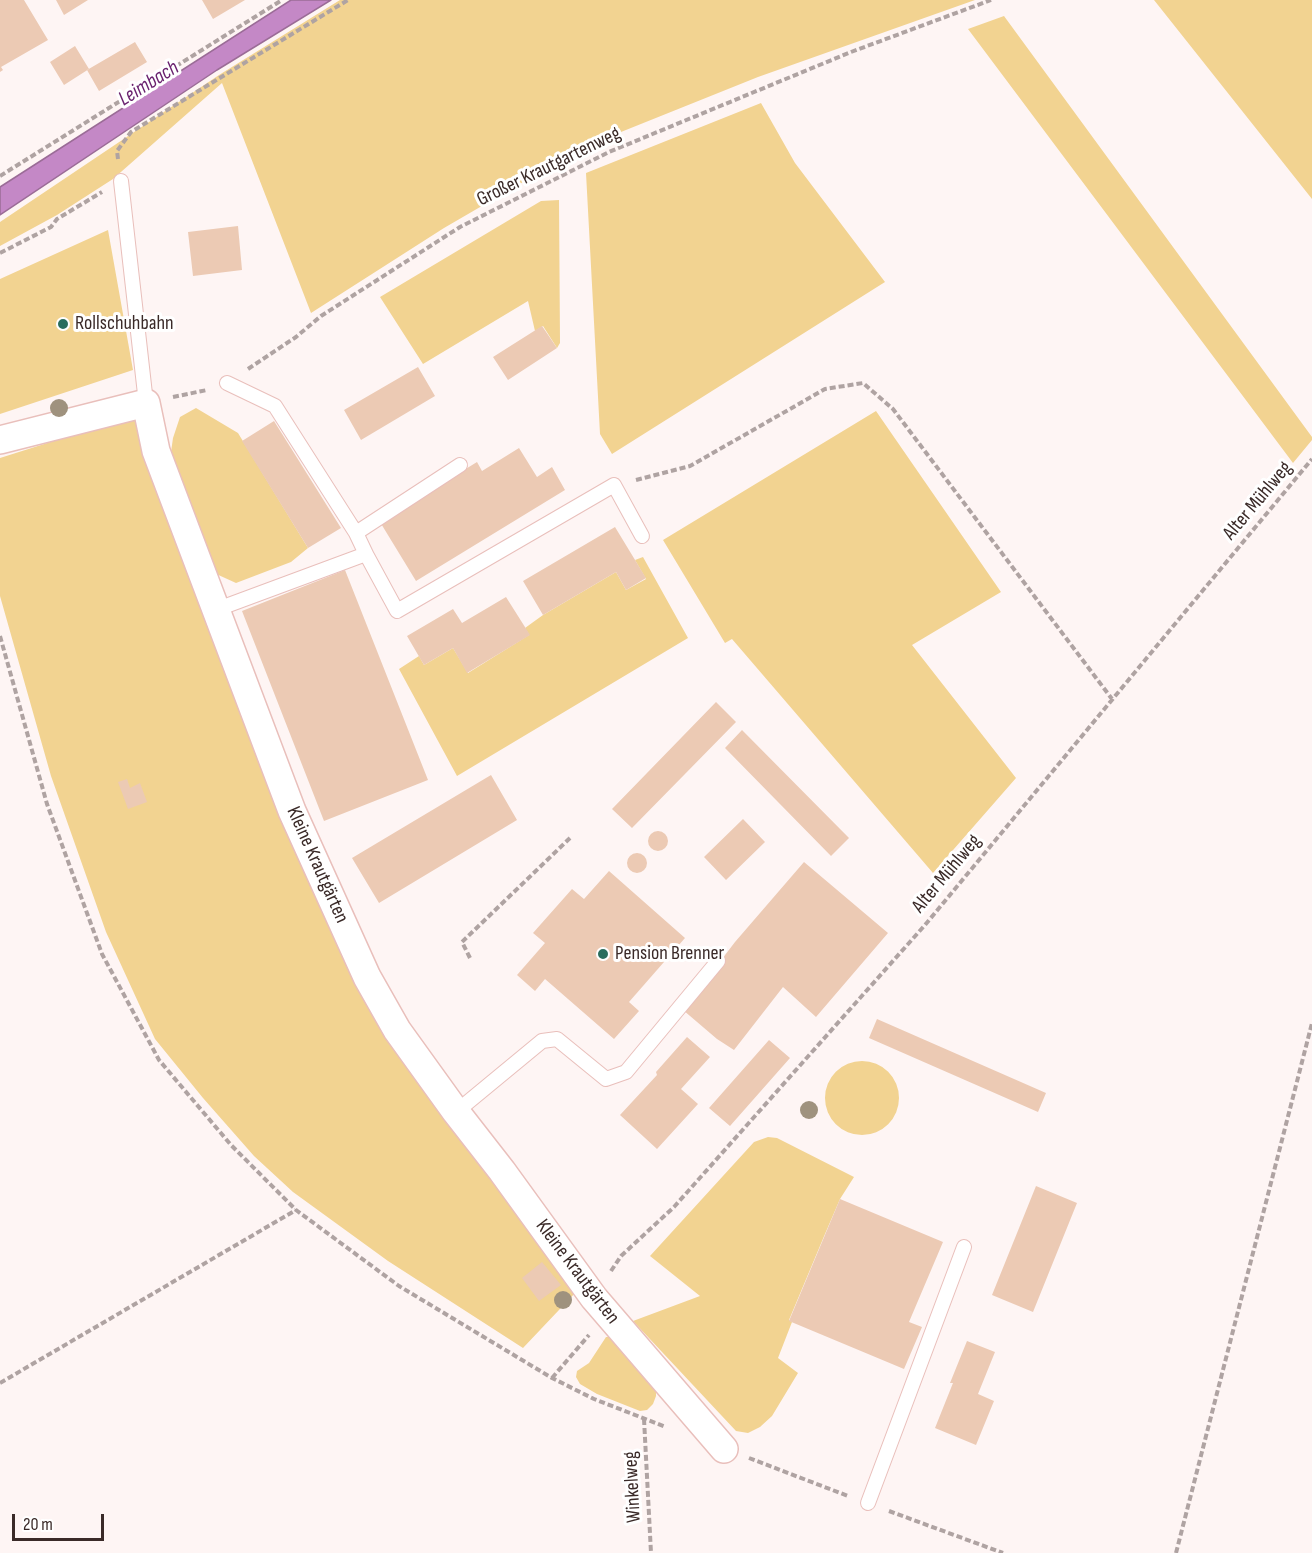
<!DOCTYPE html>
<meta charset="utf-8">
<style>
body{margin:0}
#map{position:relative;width:1312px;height:1553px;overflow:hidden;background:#fef5f4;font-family:"Sofia Sans Condensed",sans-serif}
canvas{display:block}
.scale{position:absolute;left:12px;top:1514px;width:92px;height:27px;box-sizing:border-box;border:3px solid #3a2a28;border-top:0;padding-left:8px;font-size:18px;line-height:21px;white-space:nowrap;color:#3a2a28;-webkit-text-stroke:4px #fff;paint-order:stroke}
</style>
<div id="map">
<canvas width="1312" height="1553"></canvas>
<div class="scale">20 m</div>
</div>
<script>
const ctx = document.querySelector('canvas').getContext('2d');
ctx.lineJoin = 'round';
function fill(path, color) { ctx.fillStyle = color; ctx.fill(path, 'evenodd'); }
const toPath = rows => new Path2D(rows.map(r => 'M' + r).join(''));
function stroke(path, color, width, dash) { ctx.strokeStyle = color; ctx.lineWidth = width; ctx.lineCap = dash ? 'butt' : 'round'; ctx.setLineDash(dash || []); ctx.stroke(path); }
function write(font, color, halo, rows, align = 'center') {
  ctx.font = font + ' "Sofia Sans Condensed",sans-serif'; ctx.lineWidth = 6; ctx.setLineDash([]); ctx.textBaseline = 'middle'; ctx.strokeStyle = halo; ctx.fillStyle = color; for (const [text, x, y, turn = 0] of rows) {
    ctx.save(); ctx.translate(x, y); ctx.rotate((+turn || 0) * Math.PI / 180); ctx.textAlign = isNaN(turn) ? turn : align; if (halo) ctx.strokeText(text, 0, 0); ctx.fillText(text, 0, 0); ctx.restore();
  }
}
const green = toPath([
 [340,0,975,0,758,77,611,136,549,167,444,228,311,313,222,83,113,179,57,215,0,246,0,222,219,75],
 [1154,0,1312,0,1312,199],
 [1004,16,1312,437,1312,440,1293,463,968,29],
 [761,103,795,163,885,282,612,454,600,434,586,173],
 [559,200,560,343,557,348,543,326,535,331,528,301,423,364,380,297,541,201],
 [108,230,133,370,0,414,0,279],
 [196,408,238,433,308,548,291,562,236,583,214,573,171,452,173,438,180,417],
 [876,411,1001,592,912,645,1016,778,933,873,732,639,725,643,663,540],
 [120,420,135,421,353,969,576,1292,523,1348,388,1261,293,1192,254,1156,203,1098,155,1039,106,932,51,776,0,596,0,458],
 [643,557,688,638,457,776,399,669,419,656,424,665,453,648,468,673,529,635,525,628,543,615,616,572,626,590,646,579,635,560],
 '825 1098a37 37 0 1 1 74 0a37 37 0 1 1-74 0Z',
 [768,1137,777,1138,854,1177,840,1199,825,1234,789,1320,792,1322,778,1358,798,1373,772,1416,760,1427,748,1433,736,1431,633,1321,700,1296,650,1256,754,1142],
 [606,1337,612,1337,656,1382,656,1396,653,1404,647,1410,640,1411,597,1394,580,1384,576,1377,577,1371,589,1363]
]);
const water = toPath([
 [291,0,331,0,217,70,0,215,0,187,291,0]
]);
const building = toPath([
 [0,0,24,0,48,40,1,67,3,70,0,72],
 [56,0,88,0,64,15],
 [202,0,245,0,213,19],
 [135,42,147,62,99,91,87,70],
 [75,46,89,69,64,85,50,62],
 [238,226,242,270,193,276,188,232],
 [542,326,557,348,508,380,493,357],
 [418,367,435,396,361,440,344,410],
 [274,421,341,528,308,548,242,441],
 [519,448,537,477,552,467,565,490,416,581,380,522,477,462,482,471],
 [615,527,646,578,626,590,616,572,543,615,523,581],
 [345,570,428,780,324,821,242,611],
 [506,597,530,635,467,673,453,648,424,665,407,636,453,609,462,623],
 [716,702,736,722,632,828,612,809],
 [742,730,849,838,831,856,725,748],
 [491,775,517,820,379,903,352,858],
 [127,779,130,788,140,783,147,802,128,809,118,782],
 [743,819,765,842,726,880,704,857],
 '648 841a10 10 0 1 1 20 0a10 10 0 1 1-20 0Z',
 '627 863a10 10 0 1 1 20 0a10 10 0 1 1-20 0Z',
 [804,862,888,933,816,1017,783,987,734,1050,717,1039,683,1010,735,942],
 [609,871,685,938,629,1002,639,1011,614,1039,545,979,535,991,517,975,545,943,533,933,572,889,584,899],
 [877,1019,1046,1093,1038,1112,869,1038],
 [687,1037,710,1057,681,1089,698,1104,657,1149,620,1115,657,1075,656,1072],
 [769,1040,790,1058,730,1126,709,1108],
 [1036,1186,1077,1203,1033,1312,992,1295],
 [840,1199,943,1242,909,1322,922,1327,904,1369,789,1321],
 [542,1262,561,1285,539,1301,522,1278],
 [967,1341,995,1352,978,1394,994,1401,976,1445,935,1428,953,1383,950,1383]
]);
const path = toPath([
 [118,159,117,151,131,132,348,0],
 [0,176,282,0],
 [0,253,51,227,57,219,102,192],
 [248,369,296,337,321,316,460,227,609,152,851,52,991,0],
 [173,397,207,390],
 [636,480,690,466,825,389,863,383,893,409,1112,699],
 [0,636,47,804,102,954,159,1060,231,1145,296,1210,399,1286,552,1378,594,1399,666,1427],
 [470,958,462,942,570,838],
 [611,1271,621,1256,674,1207,925,925,1312,459],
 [552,1378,589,1335],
 [0,1383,296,1210],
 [644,1419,651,1553],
 [749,1458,848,1496],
 [889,1511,1003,1553],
 [1176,1553,1312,1023]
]);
const service = toPath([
 [121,181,146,403],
 [356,533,460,465],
 [366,554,397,611,614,485,642,536],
 [215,610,366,554,356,533,275,406,227,383],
 [456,1112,542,1041,557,1039,606,1079,626,1072,718,961],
 [868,1503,964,1247]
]);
const minor = toPath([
 [0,440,146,403,156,451,292,811,367,977,397,1030,456,1112,502,1171,594,1298,724,1449]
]);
const trees = [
 [59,408],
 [809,1110],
 [563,1300]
];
const markers = [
 [63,324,6,"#2a6d5d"],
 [603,954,6,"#2a6d5d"]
];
const streetNames = [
 ["Großer Krautgartenweg",549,167,-26],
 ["Alter Mühlweg",1258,501,-50],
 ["Kleine Krautgärten",317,865,66],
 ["Alter Mühlweg",947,874,-50],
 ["Kleine Krautgärten",577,1272,53],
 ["Winkelweg",633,1487,-93]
];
const poiNames = [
 ["Rollschuhbahn",75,324],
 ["Pension Brenner",615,954]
];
const waterNames = [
 ["Leimbach",149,84,-32]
];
fill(green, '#f2d391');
fill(water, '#c488c6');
stroke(water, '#9b6c97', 1.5);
fill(building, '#eccab4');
stroke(service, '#e9bfbb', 16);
stroke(minor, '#e9bfbb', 30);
stroke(path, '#afa3a2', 4, [6, 3]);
stroke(service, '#fff', 14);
stroke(minor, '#fff', 27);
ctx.fillStyle = '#9f927e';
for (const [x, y] of trees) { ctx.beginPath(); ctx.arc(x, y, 9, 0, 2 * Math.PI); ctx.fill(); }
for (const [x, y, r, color] of markers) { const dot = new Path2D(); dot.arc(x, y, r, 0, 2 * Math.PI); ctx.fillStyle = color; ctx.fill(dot); stroke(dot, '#fff', 2); }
write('20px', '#3a2a28', '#fff', streetNames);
write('20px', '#3a2a28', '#fff', poiNames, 'left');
write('italic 21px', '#6a226f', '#fff', waterNames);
</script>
